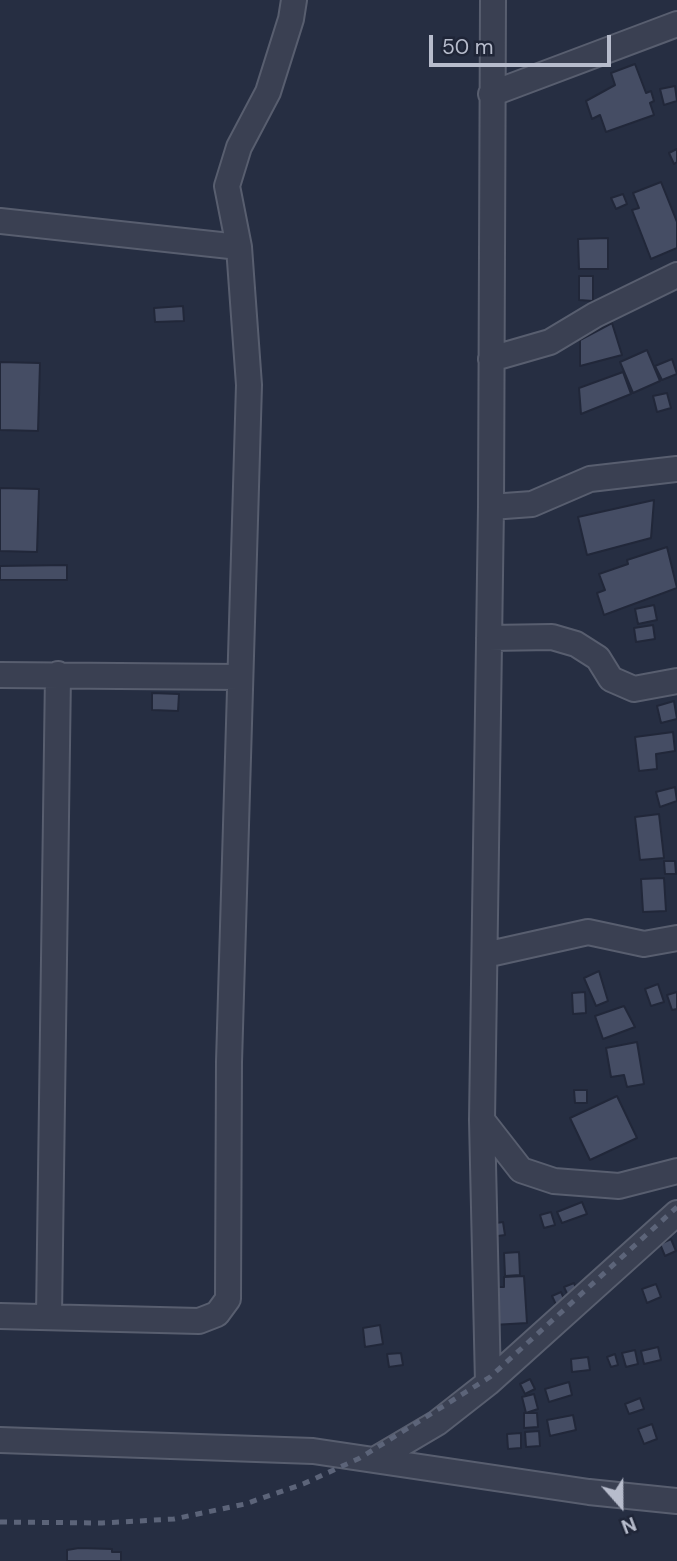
<!DOCTYPE html>
<style>
body{margin:0}
#map{position:relative;width:677px;height:1561px;overflow:hidden;background:#262e42;font-family:"DM Sans",sans-serif}
canvas{display:block}
.north{position:absolute;left:586px;top:1470px;width:70px;height:70px;-webkit-text-stroke:5px #1f2537;paint-order:stroke;rotate:159deg;font-size:19px;font-weight:700;line-height:28px;text-align:center;color:#b7bccc}
.north::after{content:'';display:block;margin:auto;width:24px;height:32px;background:#b7bccc;clip-path:polygon(50% 0,100% 100%,50% 72%,0 100%)}
.scale{position:absolute;left:429px;top:35px;width:182px;height:32px;box-sizing:border-box;border:4px solid #b7bccc;border-top:0;padding-left:9px;font-size:21px;line-height:24px;white-space:nowrap;color:#b7bccc;-webkit-text-stroke:5px #1f2537;paint-order:stroke}
</style>
<div id="map">
<canvas width="677" height="1561"></canvas>
<div class="north">N</div>
<div class="scale">50 m</div>
</div>
<script>
const ctx = document.querySelector('canvas').getContext('2d');
ctx.lineJoin = 'round';
function fill(path, color) { ctx.fillStyle = color; ctx.fill(path, 'evenodd'); }
const toPath = rows => new Path2D(rows.map(r => 'M' + r).join(''));
function stroke(path, color, width, dash) { ctx.strokeStyle = color; ctx.lineWidth = width; ctx.lineCap = dash ? 'butt' : 'round'; ctx.setLineDash(dash || []); ctx.stroke(path); }
const building = toPath([
 [635,64,646,93,651,91,654,101,650,103,654,115,606,132,600,115,592,119,586,101,615,85,611,73,635,64],
 [675,86,677,101,664,105,660,89,675,86],
 [677,149,677,162,674,164,669,153,677,149],
 [661,182,677,222,677,248,651,259,632,210,639,208,633,193,661,182],
 [623,194,627,204,616,209,611,198,623,194],
 [608,238,608,269,579,269,578,239,608,238],
 [579,276,593,276,593,301,579,300,579,276],
 [183,306,184,321,155,322,154,308,183,306],
 [612,323,622,355,580,366,580,340,612,323],
 [647,350,660,381,633,393,620,362,647,350],
 [672,359,677,374,662,380,655,366,672,359],
 [0,362,40,363,38,431,0,430,0,362],
 [623,372,631,394,581,414,579,388,623,372],
 [667,393,671,408,657,412,653,396,667,393],
 [0,488,39,489,37,552,0,551,0,488],
 [654,500,651,538,587,555,578,517,654,500],
 [667,547,677,588,604,615,597,593,605,590,599,574,628,564,627,560,667,547],
 [67,565,67,580,0,580,0,566,67,565],
 [654,605,657,620,638,624,635,609,654,605],
 [653,625,655,639,636,642,634,628,653,625],
 [152,693,179,694,178,711,152,710,152,693],
 [674,701,677,719,661,723,657,706,674,701],
 [673,732,675,751,656,754,657,769,639,771,635,737,673,732],
 [675,787,677,801,660,807,656,792,675,787],
 [659,814,664,858,640,860,635,817,659,814],
 [664,861,675,861,676,874,665,874,664,861],
 [664,878,666,911,643,912,641,879,664,878],
 [599,971,608,1001,596,1006,584,978,599,971],
 [658,984,664,1002,651,1006,645,989,658,984],
 [585,992,586,1013,573,1014,572,993,585,992],
 [677,992,677,1009,672,1010,667,995,677,992],
 [624,1006,635,1027,603,1039,595,1016,624,1006],
 [637,1042,644,1084,627,1087,624,1075,611,1077,606,1048,637,1042],
 [574,1090,587,1090,587,1103,575,1103,574,1090],
 [617,1096,637,1138,590,1160,570,1118,617,1096],
 [582,1202,587,1214,562,1223,557,1212,582,1202],
 [551,1212,555,1225,544,1228,540,1215,551,1212],
 [503,1222,505,1235,491,1237,489,1224,503,1222],
 [671,1239,676,1251,665,1256,660,1244,671,1239],
 [519,1252,520,1275,505,1276,504,1253,519,1252],
 [524,1276,527,1323,493,1325,491,1287,504,1287,504,1277,524,1276],
 [574,1283,579,1297,570,1300,564,1287,574,1283],
 [656,1284,661,1297,647,1303,642,1289,656,1284],
 [561,1292,567,1305,558,1309,552,1296,561,1292],
 [380,1325,383,1344,365,1347,363,1328,380,1325],
 [658,1347,661,1360,644,1364,641,1351,658,1347],
 [635,1350,638,1364,626,1367,622,1353,635,1350],
 [401,1353,403,1365,389,1367,387,1354,401,1353],
 [615,1354,618,1365,611,1367,607,1357,615,1354],
 [588,1357,590,1370,572,1372,571,1359,588,1357],
 [530,1379,535,1389,525,1394,520,1384,530,1379],
 [569,1382,572,1395,549,1402,545,1389,569,1382],
 [534,1394,538,1409,526,1413,522,1397,534,1394],
 [640,1398,644,1409,629,1414,625,1404,640,1398],
 [524,1413,537,1413,538,1427,524,1428,524,1413],
 [573,1415,576,1430,550,1436,547,1420,573,1415],
 [652,1424,657,1439,644,1444,638,1429,652,1424],
 [539,1431,540,1446,526,1447,525,1432,539,1431],
 [521,1433,521,1448,508,1449,507,1434,521,1433],
 [79,1548,112,1549,112,1552,121,1552,121,1561,67,1561,67,1550,79,1548]
]);
const minor = toPath([
 [491,94,677,24],
 [0,221,239,247],
 [491,359,550,342,595,315,677,275],
 [491,507,532,504,590,479,677,469],
 [489,638,552,637,576,644,598,658,611,679,634,689,677,681],
 [0,675,239,677],
 [485,955,588,932,644,944,677,938],
 [482,1120,521,1170,554,1181,619,1186,677,1171],
 [0,1316,199,1321,217,1314,228,1299,229,1062,249,385,239,247,227,186,239,147,268,92,291,19,294,0],
 [49,1316,58,674],
 [488,1383,482,1120,491,507,493,0],
 [0,1440,313,1451,589,1492,677,1501],
 [376,1459,437,1423,488,1383,677,1213]
]);
const rail = toPath([
 [0,1522,102,1523,174,1519,245,1504,303,1484,360,1458,490,1377,677,1207]
]);
fill(building, '#454d64');
stroke(building, '#212739', 2);
stroke(minor, '#585e6f', 28);
stroke(minor, '#3a4052', 24);
stroke(rail, '#5c6479', 5, [7, 7]);
</script>
